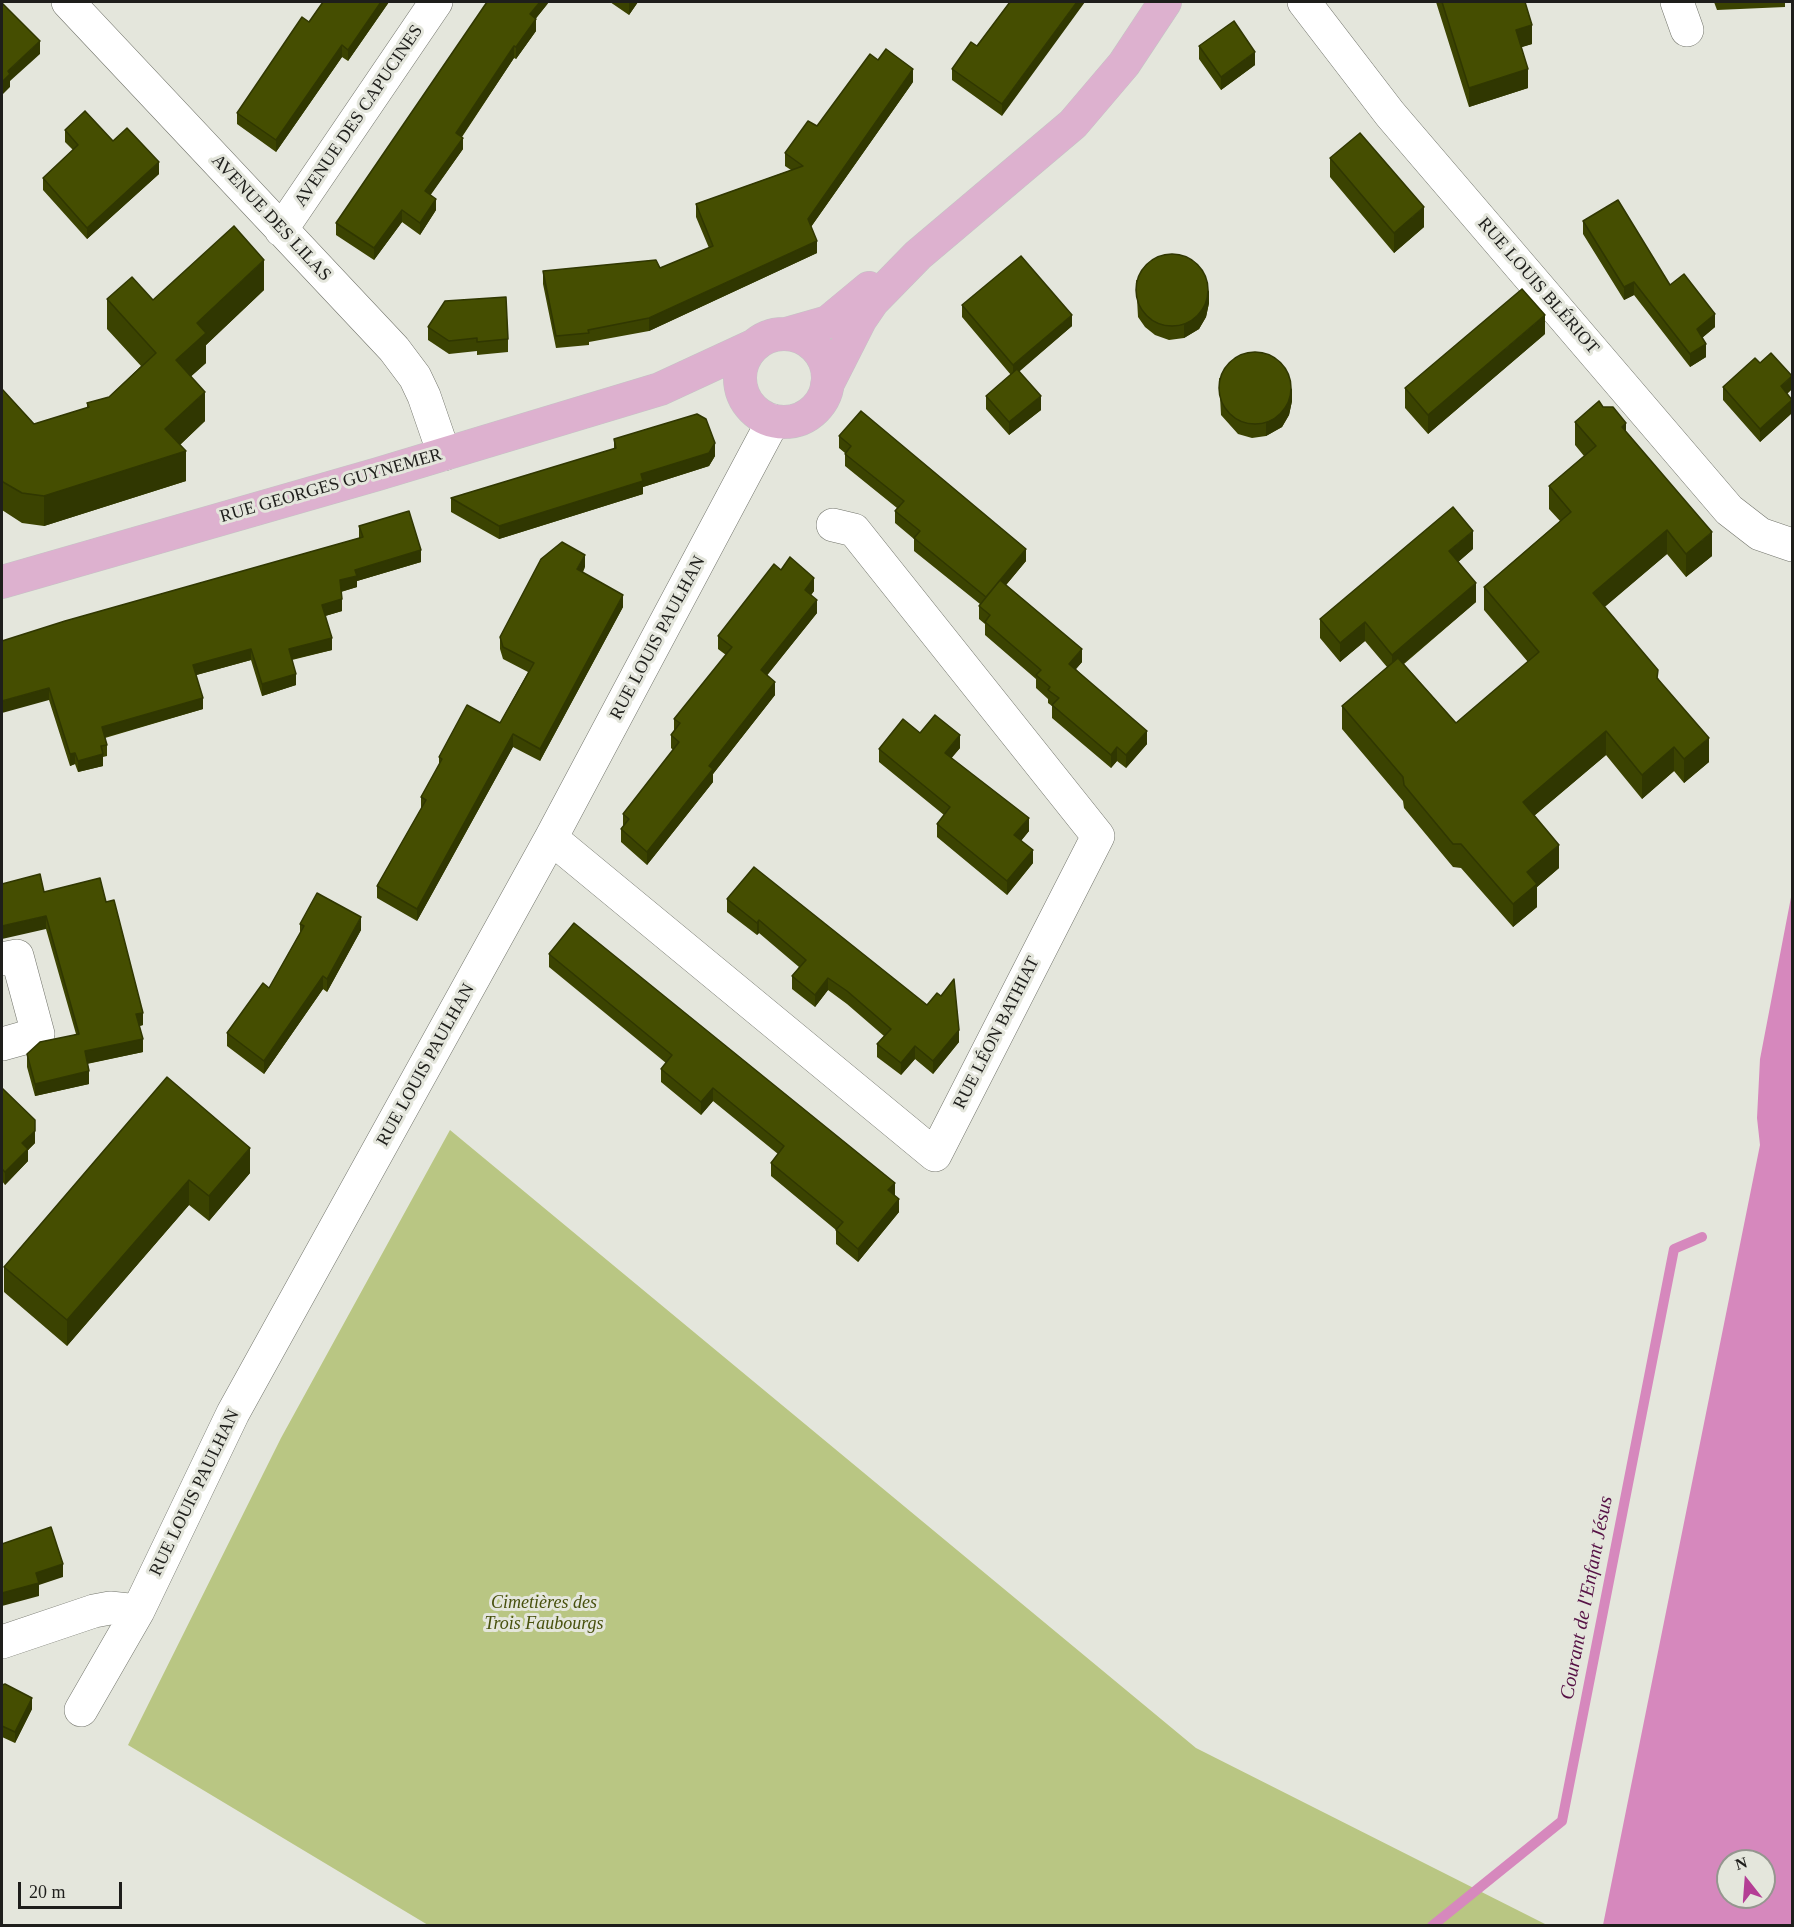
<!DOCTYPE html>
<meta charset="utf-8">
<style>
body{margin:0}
#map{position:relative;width:1794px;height:1927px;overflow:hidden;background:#e4e6dc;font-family:"Times New Roman",serif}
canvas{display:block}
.frame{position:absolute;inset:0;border:3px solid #1e1e1b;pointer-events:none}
.north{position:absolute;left:1716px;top:1849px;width:60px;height:60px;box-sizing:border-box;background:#e4e6dc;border:2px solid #95968f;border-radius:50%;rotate:343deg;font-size:16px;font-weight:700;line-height:24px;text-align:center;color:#1e1e1b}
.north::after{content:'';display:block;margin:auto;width:21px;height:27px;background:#b43e95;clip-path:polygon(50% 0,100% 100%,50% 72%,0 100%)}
.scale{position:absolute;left:18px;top:1882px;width:104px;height:27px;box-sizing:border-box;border:3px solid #1e1e1b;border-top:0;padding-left:8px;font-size:18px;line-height:21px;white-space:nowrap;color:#1e1e1b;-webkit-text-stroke:4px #e4e6dc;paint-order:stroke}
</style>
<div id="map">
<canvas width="1794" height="1927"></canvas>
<div class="frame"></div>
<div class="north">N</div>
<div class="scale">20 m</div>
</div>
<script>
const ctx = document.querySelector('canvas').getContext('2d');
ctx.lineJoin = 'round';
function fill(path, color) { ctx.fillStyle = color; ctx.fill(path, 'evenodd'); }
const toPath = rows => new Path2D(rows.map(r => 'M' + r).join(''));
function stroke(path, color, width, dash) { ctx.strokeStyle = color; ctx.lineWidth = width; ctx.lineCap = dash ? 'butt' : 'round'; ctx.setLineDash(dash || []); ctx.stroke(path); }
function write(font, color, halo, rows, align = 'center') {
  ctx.font = font + ' "Times New Roman",serif'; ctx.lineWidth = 6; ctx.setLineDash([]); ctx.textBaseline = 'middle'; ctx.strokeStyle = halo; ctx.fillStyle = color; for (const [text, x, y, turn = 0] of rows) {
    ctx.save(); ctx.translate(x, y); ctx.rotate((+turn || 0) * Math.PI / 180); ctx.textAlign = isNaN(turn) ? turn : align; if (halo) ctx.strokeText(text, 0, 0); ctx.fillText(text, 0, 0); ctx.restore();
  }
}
const green = toPath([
 [450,1130,1196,1748,1547,1925,428,1925,128,1745,281,1438]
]);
const water = toPath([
 [1792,892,1792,1925,1603,1925,1760,1145,1757,1118,1760,1059],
 [1728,1861,1764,1861,1764,1897,1728,1897]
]);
const stream = toPath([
 [1432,1926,1562,1821,1674,1249,1702,1237]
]);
const minor = toPath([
 [68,2,394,349,415,377,424,396,444,454],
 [1304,2,1390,114,1729,510,1760,534,1792,545],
 [1677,2,1687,30],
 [281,230,436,2],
 [551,838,935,1155,1098,836,854,530,833,525],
 [2,959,17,956,38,1034,2,1044],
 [2,1642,94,1611,110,1608,138,1611],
 [81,1710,138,1611,233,1413,551,838,773,421]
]);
const major = toPath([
 [786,334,828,322,869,288],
 '740 378a44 44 0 1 1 88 0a44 44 0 1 1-88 0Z',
 [827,385,860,320,873,301,918,255,1073,124,1124,64,1165,2],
 [2,582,378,474,660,389,753,346]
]);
const wall = toPath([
 [323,2,389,2,348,61,342,57,276,152,237,124,237,113,309,22],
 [549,2,536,18,536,31,516,59,514,58,462,137,463,149,430,195,436,210,420,235,402,222,374,260,336,235,336,223],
 [610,2,638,2,629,15],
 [1010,2,1002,116,952,80,952,69,977,46],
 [1436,2,1525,2,1532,44,1521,47,1528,88,1469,107],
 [1714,2,1785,2,1785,7,1717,10],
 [1199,46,1255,65,1221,90,1199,59],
 [913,82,811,227,817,253,649,331,589,342,589,345,556,348,543,284,543,271,660,268,709,248,696,217,696,204,791,170,785,166,785,153,817,126],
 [65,130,113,141,159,174,87,239,43,190,43,178,73,150,65,142],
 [1330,158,1424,227,1394,253,1330,177],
 [1583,221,1670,285,1715,327,1702,338,1706,357,1690,367,1634,295,1624,300,1583,234],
 [1136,280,1209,303,1206,317,1199,329,1184,338,1169,340,1155,335,1145,327,1138,317],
 [264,290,206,345,206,363,191,376,205,421,180,445,186,481,44,526,22,523,2,510,2,389,34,424,87,408,87,403,109,397,141,366,107,329,107,299,153,300],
 [962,305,1072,326,1019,371,1041,410,1009,435,986,409,986,396,1011,375,962,317],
 [428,327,508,339,508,352,477,355,477,351,449,354,428,340],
 [1545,334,1428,434,1405,408,1405,388],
 [1760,363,1792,389,1787,394,1792,413,1760,442,1723,400,1723,387],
 [1219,378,1292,401,1289,415,1282,427,1266,436,1252,438,1238,434,1221,415],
 [1575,422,1626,432,1712,556,1686,577,1667,554,1604,607,1658,678,1709,762,1684,783,1674,771,1642,799,1606,755,1534,816,1559,868,1537,887,1537,907,1513,927,1461,868,1453,867,1404,808,1403,801,1342,729,1342,706,1387,667,1365,641,1340,662,1320,638,1320,619,1473,549,1458,562,1476,602,1404,664,1456,723,1528,662,1484,610,1484,587,1560,521,1549,509,1549,486,1584,456,1575,445],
 [839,436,1026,561,1006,585,1082,662,1076,669,1147,744,1126,768,1117,761,1111,768,1052,718,1052,706,1048,703,1048,699,1036,688,1036,679,985,635,985,624,979,619,979,606,980,604,914,551,914,539,895,523,895,511,897,508,845,466,845,453,839,448],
 [614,439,715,456,709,466,643,487,643,494,499,539,451,512,451,498,614,449],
 [359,526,421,562,357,581,357,587,341,592,342,611,325,616,332,650,292,660,296,685,262,696,251,660,196,675,203,709,105,738,107,745,107,756,103,757,103,766,78,772,75,764,70,766,49,700,2,641,359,538],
 [585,567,583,572,623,607,540,761,513,747,417,921,377,898,377,886,421,809,421,797,439,766,439,757,500,723,528,672,503,659,500,649,500,637],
 [781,570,814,591,811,595,817,613,767,675,775,695,713,774,713,782,647,865,621,842,621,829,623,826,623,814,673,750,671,748,671,735,674,731,674,719,726,655,718,649,718,636],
 [920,733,960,748,951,758,1029,831,1021,841,1033,863,1007,895,937,837,937,824,944,815,879,762,879,749],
 [44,892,143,1025,139,1026,143,1052,87,1064,89,1084,35,1096,27,1067,27,1054,76,1034,46,929],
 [727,899,959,1042,933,1074,915,1059,901,1075,877,1057,877,1044,884,1036,847,1004,828,990,815,1007,792,989,792,976,799,967,759,933,757,935,727,912],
 [300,924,361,930,327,992,323,989,264,1074,227,1046,227,1033,269,988,300,933],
 [549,954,895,1196,899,1212,858,1262,836,1244,836,1230,771,1176,771,1163,778,1154,713,1101,701,1115,661,1082,661,1069,666,1063,549,967],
 [167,1077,250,1173,209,1221,189,1205,67,1346,4,1292,4,1267],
 [2,1088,35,1143,28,1150,28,1161,5,1185,2,1181],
 [2,1685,32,1709,15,1743,2,1737]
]);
const shadedWall = toPath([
 [381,2,389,2,348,61,348,50],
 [540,2,549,2,530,26,530,14],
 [630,2,638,2,629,15,629,3],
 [1077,2,1085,2,1002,116,1002,104],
 [536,19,536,31,516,59,516,47],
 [1532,25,1532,44,1516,49,1516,30],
 [40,41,40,54,10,81,10,87,2,95,2,82,8,71],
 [342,45,342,57,276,152,276,140],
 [514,46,514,58,456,145,456,133],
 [1255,52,1255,65,1221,90,1221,77],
 [913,69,913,82,808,231,808,219],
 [1528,69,1528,88,1469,107,1469,88],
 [463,138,463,149,425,203,425,191],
 [159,162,159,174,87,239,87,228],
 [436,199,436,210,420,235,420,223],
 [1424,207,1424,227,1394,253,1394,233],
 [402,210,402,222,374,260,374,248],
 [817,241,817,253,649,331,649,318],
 [264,260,264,290,206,345,206,363,176,390,176,360,197,323],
 [1634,282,1634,295,1624,300,1624,287],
 [1209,290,1209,303,1206,317,1199,329,1184,338,1184,325],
 [1715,314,1715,327,1697,342,1697,329],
 [1072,315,1072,326,1013,377,1013,365],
 [1545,315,1545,334,1428,434,1428,415],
 [1706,344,1706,357,1690,367,1690,354],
 [1792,376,1792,389,1781,399,1781,386],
 [1292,388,1292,401,1289,415,1282,427,1266,436,1266,423],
 [205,392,205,421,167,457,186,451,186,481,44,526,44,496,165,429],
 [1041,396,1041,410,1009,435,1009,422],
 [1792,400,1792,413,1760,442,1760,429],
 [1626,423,1626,447,1622,427],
 [715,443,715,456,709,466,643,487,643,494,499,539,499,526,641,474],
 [1667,530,1667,554,1593,617,1593,593],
 [1473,531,1473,549,1449,570,1449,551],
 [1712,532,1712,556,1686,577,1686,554],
 [1026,549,1026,561,986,609,986,597],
 [421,550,421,562,357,581,357,587,340,592,340,580,355,570],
 [585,555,585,567,577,582,577,569],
 [814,578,814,591,805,603,805,590],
 [1476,583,1476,602,1392,673,1392,655],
 [623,595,623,607,540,761,540,749],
 [342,599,342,611,322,617,322,605],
 [817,600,817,613,761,683,761,670],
 [1365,622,1365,641,1340,662,1340,643],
 [332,638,332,650,289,660,289,649],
 [251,649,251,660,193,676,193,665],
 [1082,649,1082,662,1069,677,1069,664],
 [296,674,296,685,262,696,262,684],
 [775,682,775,695,713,774,713,782,647,865,647,852,709,766],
 [49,688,49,700,2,713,2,701],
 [203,698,203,709,102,738,102,727],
 [1147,731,1147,744,1126,768,1126,755],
 [1606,731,1606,755,1523,825,1523,802],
 [513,734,513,747,417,921,417,909],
 [960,735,960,748,945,766,945,753],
 [1709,738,1709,762,1684,783,1684,759],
 [1117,747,1117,761,1111,768,1111,755],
 [1674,747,1674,771,1642,799,1642,775],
 [75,753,75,764,70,766,70,754],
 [103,754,103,766,78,772,78,761],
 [1029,818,1029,831,1014,849,1014,835],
 [1559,845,1559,868,1537,887,1537,907,1513,927,1513,904,1527,872],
 [1033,850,1033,863,1007,895,1007,881],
 [46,916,46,929,2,939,2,926],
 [361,917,361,930,327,992,327,979],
 [759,920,759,933,757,935,757,923],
 [323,976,323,989,264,1074,264,1061],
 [828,978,828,990,815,1007,815,995],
 [143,1013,143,1025,136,1027,136,1014],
 [959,1030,959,1042,933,1074,933,1061],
 [143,1039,143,1052,85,1064,85,1051],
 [915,1046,915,1059,901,1075,901,1063],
 [89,1071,89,1084,35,1096,35,1084],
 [713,1088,713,1101,701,1115,701,1102],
 [35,1131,35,1143,28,1150,28,1161,5,1185,5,1172,22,1143],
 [250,1148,250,1173,209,1221,209,1196],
 [189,1180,189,1205,67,1346,67,1320],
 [895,1183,895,1196,888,1190],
 [899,1199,899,1212,858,1262,858,1249],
 [63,1564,63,1577,39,1585,39,1596,2,1606,2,1593,36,1573],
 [32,1698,32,1709,15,1743,15,1732]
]);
const building = toPath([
 [323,2,381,2,348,50,342,45,276,140,237,113,302,17,309,22,323,2],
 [487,2,540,2,530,14,536,19,516,47,514,46,456,133,463,138,425,191,436,199,420,223,402,210,374,248,336,223,487,2],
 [1010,2,1077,2,1002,104,952,69,971,42,977,46,1010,2],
 [1442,2,1525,2,1532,25,1516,30,1528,69,1469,88,1442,2],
 [2,3,40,41,8,71,10,74,2,82,2,3],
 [1234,21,1255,52,1221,77,1199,46,1234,21],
 [886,49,913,69,808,219,817,241,649,318,588,330,589,333,556,336,543,271,656,260,660,268,713,246,696,204,803,166,785,153,808,121,817,126,870,54,878,60,886,49],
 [85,111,113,141,127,128,159,162,87,228,43,178,78,145,65,130,85,111],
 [1360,133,1424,207,1394,233,1330,158,1360,133],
 [1618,200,1670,285,1684,274,1715,314,1697,329,1706,344,1690,354,1634,282,1624,287,1583,221,1618,200],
 [234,226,264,260,197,323,206,333,176,360,205,392,165,429,186,451,44,496,22,493,3,482,2,480,2,389,34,424,89,407,87,403,109,397,156,353,107,299,132,277,153,300,234,226],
 '1136 290a36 36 0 1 1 72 0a36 36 0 1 1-72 0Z',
 [1021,256,1072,315,1013,365,962,305,1021,256],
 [1522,289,1545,315,1428,415,1405,388,1522,289],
 [506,297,508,339,477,342,477,338,449,341,428,327,445,301,506,297],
 '1219 388a36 36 0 1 1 72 0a36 36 0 1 1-72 0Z',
 [1771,353,1792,376,1781,386,1792,400,1760,429,1723,387,1755,358,1760,363,1771,353],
 [1017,369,1041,396,1009,422,986,396,1017,369],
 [1599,401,1603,407,1613,407,1626,423,1622,427,1712,532,1686,554,1667,530,1593,593,1658,670,1657,678,1709,738,1684,759,1674,747,1642,775,1606,731,1523,802,1559,845,1527,872,1537,884,1513,904,1461,844,1453,844,1404,785,1403,777,1342,706,1398,658,1456,723,1539,652,1484,587,1571,512,1549,486,1596,446,1575,422,1599,401],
 [861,411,1026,549,986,597,914,538,920,531,895,511,904,501,845,454,851,446,839,436,861,411],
 [697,414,706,419,715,443,709,453,641,474,643,481,499,526,451,498,616,448,614,439,697,414],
 [1453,507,1473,531,1449,551,1476,583,1392,655,1365,622,1340,643,1320,619,1453,507],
 [409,511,421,550,355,570,357,576,340,580,342,599,322,605,332,638,289,649,296,674,262,684,251,649,193,665,203,698,102,727,107,745,101,746,103,754,78,761,75,753,70,754,49,688,2,701,2,641,65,621,363,537,359,526,409,511],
 [562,542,585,555,577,569,623,595,540,749,513,734,417,909,377,886,426,800,421,797,442,759,439,757,467,705,500,723,534,663,503,647,500,637,541,559,562,542],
 [790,557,814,578,805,590,817,600,761,670,775,682,709,766,713,769,647,852,621,829,629,819,623,814,679,742,671,735,680,723,674,719,732,647,718,636,774,564,781,570,790,557],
 [1000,580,1082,649,1069,664,1147,731,1126,755,1117,747,1111,755,1052,705,1059,698,1048,690,1050,687,1036,675,1041,670,985,622,990,615,979,606,1000,580],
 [935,715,960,735,945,753,1029,818,1014,835,1033,850,1007,881,937,824,950,807,879,749,903,719,920,733,935,715],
 [754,867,927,1005,937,993,941,996,954,979,959,1030,933,1061,915,1046,901,1063,877,1044,891,1029,847,991,828,978,815,995,792,976,806,960,759,920,757,923,727,899,754,867],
 [40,874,44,892,100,878,106,902,114,900,143,1013,136,1014,143,1039,85,1051,89,1071,35,1084,27,1054,40,1042,79,1034,46,916,2,926,2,884,40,874],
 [317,893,361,917,327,979,323,976,264,1061,227,1033,263,983,269,988,304,926,300,924,317,893],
 [574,923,895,1183,888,1190,899,1199,858,1249,836,1230,843,1222,771,1163,784,1146,713,1088,701,1102,661,1069,672,1055,549,954,574,923],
 [167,1077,250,1148,209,1196,189,1180,67,1320,4,1267,167,1077],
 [2,1088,35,1120,35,1131,22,1143,28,1149,5,1172,2,1169,2,1088],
 [51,1527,63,1564,36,1573,39,1583,2,1593,2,1544,51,1527],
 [5,1684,32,1698,15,1732,2,1726,2,1685,5,1684]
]);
const streetNames = [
 ["AVENUE DES CAPUCINES",359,116,-56],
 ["AVENUE DES LILAS",271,218,47],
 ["RUE LOUIS BLÉRIOT",1538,286,49],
 ["RUE GEORGES GUYNEMER",331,486,-16],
 ["RUE LOUIS PAULHAN",658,638,-62],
 ["RUE LÉON BATHIAT",997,1033,-63],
 ["RUE LOUIS PAULHAN",426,1065,-61],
 ["RUE LOUIS PAULHAN",195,1493,-64]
];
const parkNames = [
 ["Cimetières des",544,1603],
 ["Trois Faubourgs",544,1624]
];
const waterNames = [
 ["Courant de l'Enfant Jésus",1587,1598,-79]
];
fill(green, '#b9c683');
fill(water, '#d688bd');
stroke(stream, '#d688bd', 10);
stroke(minor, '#72746b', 34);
stroke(major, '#c4c4c4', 34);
stroke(minor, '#fff', 33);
stroke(major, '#ddb1cf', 33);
fill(wall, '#3b4301');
fill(shadedWall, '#303701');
fill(building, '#454e01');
stroke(building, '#303701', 1.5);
write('18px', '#1e1e1b', '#e4e6dc', streetNames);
write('italic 18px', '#48510e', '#e4e6dc', parkNames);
write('italic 20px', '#561145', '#e4e6dc', waterNames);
</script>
